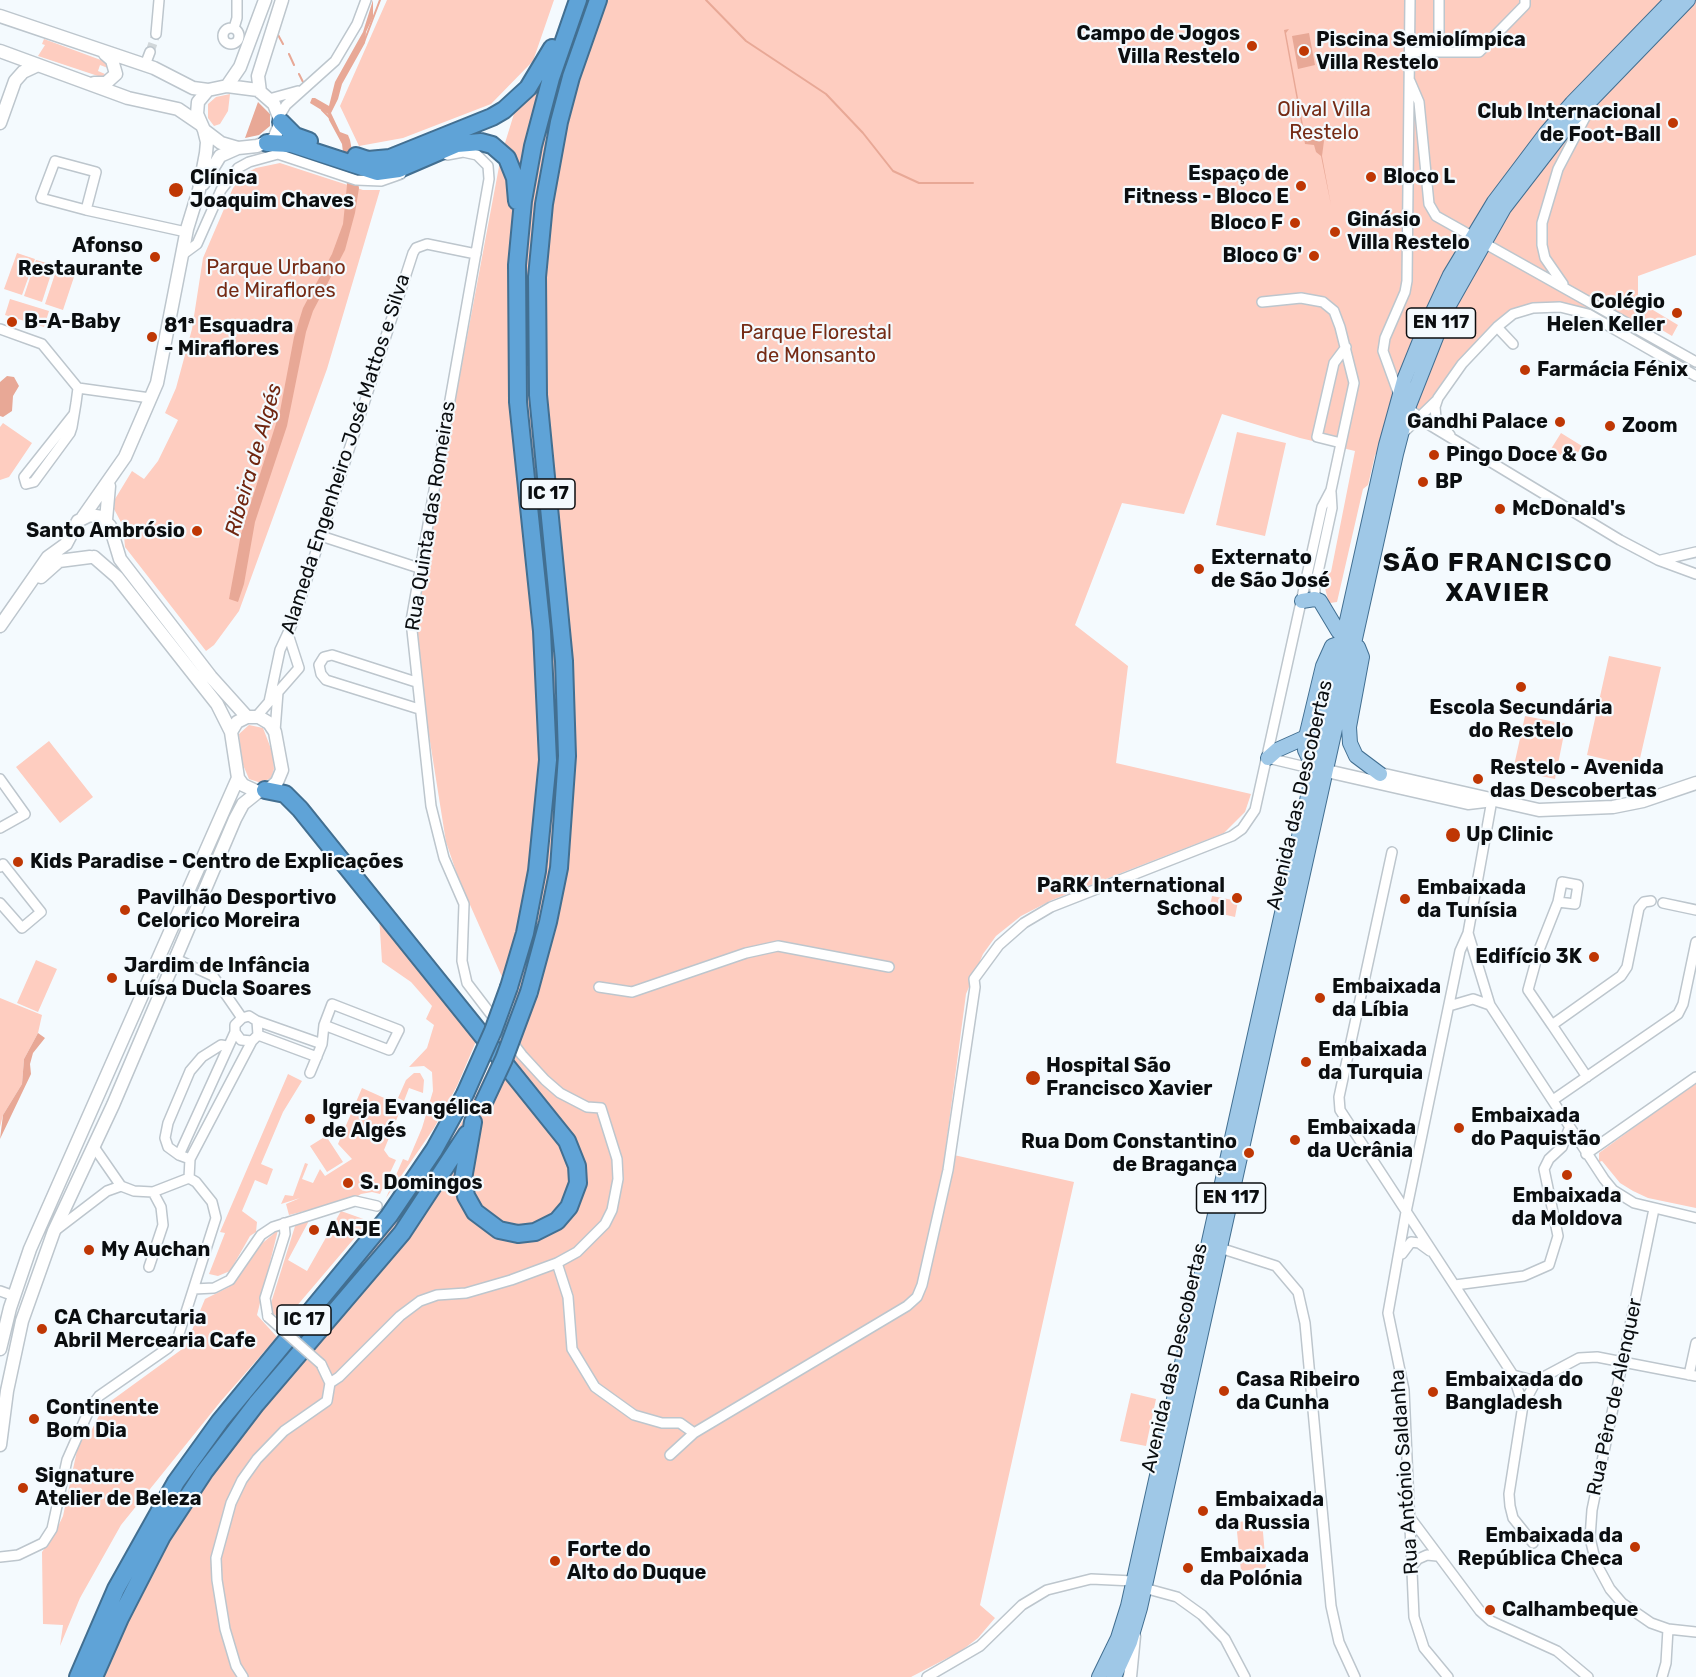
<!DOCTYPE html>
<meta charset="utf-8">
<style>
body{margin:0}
canvas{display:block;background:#f4fafe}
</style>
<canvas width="1696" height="1677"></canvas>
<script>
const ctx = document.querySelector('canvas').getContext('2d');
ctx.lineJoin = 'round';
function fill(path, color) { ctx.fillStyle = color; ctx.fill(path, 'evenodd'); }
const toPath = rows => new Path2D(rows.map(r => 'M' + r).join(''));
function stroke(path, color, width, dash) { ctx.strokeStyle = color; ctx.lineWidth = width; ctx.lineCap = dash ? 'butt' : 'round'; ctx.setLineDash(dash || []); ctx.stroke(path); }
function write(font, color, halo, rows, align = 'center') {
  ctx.font = font + ' Rubik,sans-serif'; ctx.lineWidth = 4.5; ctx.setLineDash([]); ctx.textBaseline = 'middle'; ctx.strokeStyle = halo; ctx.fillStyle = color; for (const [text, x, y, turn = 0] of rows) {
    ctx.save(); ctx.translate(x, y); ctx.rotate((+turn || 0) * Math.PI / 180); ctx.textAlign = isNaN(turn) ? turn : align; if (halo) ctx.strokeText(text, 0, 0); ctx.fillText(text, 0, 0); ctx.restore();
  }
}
const green = toPath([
 [387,0,554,0,533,61,491,104,403,138,359,146,340,106],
 [588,0,1696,0,1696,255,1638,276,1638,301,1678,325,1672,336,1637,315,1635,334,1577,309,1553,305,1506,319,1445,387,1375,455,1368,485,1363,489,1337,602,1330,603,1328,600,1323,580,1324,576,1331,572,1355,451,1300,438,1222,414,1184,514,1122,503,1075,625,1128,666,1116,763,1251,794,1245,812,1224,833,1052,900,1021,916,996,936,983,954,966,994,945,1153,1074,1182,980,1605,995,1618,978,1638,961,1651,911,1677,86,1677,133,1573,194,1470,276,1365,393,1226,432,1172,466,1115,490,1065,514,1004,459,880,446,842,422,691,417,619,426,556,501,156,517,104,571,45],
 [44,39,109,63,108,68,100,65,98,71,105,74,104,78,38,56,45,45,42,44],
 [230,94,228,111,220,124,214,126,208,118,208,104,216,97],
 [280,163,363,190,380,190,327,369,239,611,214,645,206,651,125,547,123,526,114,509,115,499,132,471,144,479,158,461,178,420,165,413,176,388,192,329,203,258,233,188,246,173,256,168],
 [17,253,35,259,22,295,4,289],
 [36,260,54,265,42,302,24,296],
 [57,268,75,274,63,310,45,304],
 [10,299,49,311,44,327,5,315],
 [3,423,32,443,9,477,0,480,0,427],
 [1237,432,1286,443,1265,536,1216,525],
 [1561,433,1582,446,1572,462,1551,449],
 [1609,656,1661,667,1638,767,1587,755],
 [1525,716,1566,724,1555,779,1513,770],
 [249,725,263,728,273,754,274,769,271,778,261,783,249,779,241,760,239,734],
 [49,741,93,797,60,823,16,767],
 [1212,896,1238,901,1235,917,1209,911],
 [379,915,477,1039,457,1086,434,1128,386,1198,403,1159,408,1161,422,1128,433,1091,432,1072,424,1066,409,1067,427,1048,434,1025,426,1019,432,1006,411,982,382,962],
 [36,960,57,969,38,1012,17,1003],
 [0,998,42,1015,38,1033,24,1059,22,1084,3,1115,0,1127],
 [414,1073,420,1073,424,1080,423,1093,409,1088,404,1101,398,1098,406,1080],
 [288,1074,302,1081,283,1112,261,1164,273,1169,267,1185,255,1180,242,1211,257,1222,256,1232,250,1236,230,1271,218,1276,209,1274,225,1233,220,1232],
 [1696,1082,1696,1208,1648,1198,1633,1191,1620,1183,1602,1161,1599,1162,1599,1153],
 [362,1088,402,1106,384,1150,389,1157,396,1160,380,1194,372,1192,361,1194,353,1199,289,1215,286,1204,300,1198,281,1204,285,1195,293,1196,305,1163,308,1164,302,1179,313,1183,320,1169,325,1176,352,1159,338,1144],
 [326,1136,343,1162,327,1172,310,1146],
 [341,1211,369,1221,284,1321,272,1313,271,1303,296,1223,311,1217,288,1260,307,1271],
 [278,1230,257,1315,277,1337,221,1401,121,1525,80,1598,60,1646,63,1625,43,1624,42,1552,53,1537,63,1516,79,1441,88,1437,104,1406,185,1347,205,1299,229,1287,259,1246],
 [1131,1393,1156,1399,1146,1446,1120,1441],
 [1262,1520,1266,1568,1241,1571,1236,1522]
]);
const water = toPath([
 [373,0,373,17,366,32,365,43,342,84,338,99,331,113,340,132,348,135,350,140,359,188,355,213,345,250,313,311,306,332,287,426,255,522,244,584,238,602,229,599,241,534,280,411,294,337,303,308,332,254,343,224,347,185,342,144,329,120,328,114,310,103,312,98,315,98,329,106,335,82,363,32],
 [1289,29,1286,33,1305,136,1321,133,1324,141,1322,156,1331,205,1321,156,1316,152,1314,145,1305,144,1284,30],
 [1309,33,1315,65,1298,69,1292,36],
 [258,102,270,114,270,126,259,135,245,138],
 [7,376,14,377,19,386,13,396,12,411,3,417,0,416,0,382],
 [38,1033,45,1038,33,1053,30,1064,31,1074,0,1139,3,1115,22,1084,24,1059]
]);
const stream = toPath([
 [706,0,746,41,826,94,863,133,893,171,919,183,973,183],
 [277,33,283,44],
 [364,42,380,0],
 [289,54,294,65],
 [299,74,303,82],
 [322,110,331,119]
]);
const streetTunnel = toPath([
 [150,52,156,34]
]);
const street = toPath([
 [1439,0,1439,52],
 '223 36a8 8 0 1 1 16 0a8 8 0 1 1-16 0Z',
 [234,28,237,18,237,0],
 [156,34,159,0],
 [1410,52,1479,52,1525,5,1525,0],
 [145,65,150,52],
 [1410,81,1419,102,1429,204,1436,216,1696,362],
 [269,99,298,91],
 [280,115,286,105,335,61,357,24,366,0],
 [86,210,96,172,55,161,41,198,86,210,186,232],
 [182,255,197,244,221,190,238,168,249,162,278,154,356,180,381,181,401,174],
 [1563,284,1545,258,1542,245,1542,223,1558,169,1590,108],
 [1497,327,1513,344],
 [0,329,42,344,78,388,150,398],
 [1399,395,1383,351,1385,338,1405,292,1407,281,1410,0],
 [1408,408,1428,424,1620,540,1658,560,1696,574],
 [74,414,24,477,26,484,34,482,70,433,72,427,76,403,78,388],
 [1404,432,1437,400],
 [1450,435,1436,418,1435,407,1438,398,1462,364,1497,327,1513,314,1533,308,1560,307,1588,314,1696,376],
 [1341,443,1317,437,1334,363,1346,347],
 [321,536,419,568],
 [1661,560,1696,552],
 [1315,599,1315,586,1332,508,1331,492],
 [416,682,332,655,324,657,319,665,321,674,326,680,419,709],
 [256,717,269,702,280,650,293,622,413,253,416,248,427,244,476,254],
 [275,731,278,692,299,668,288,634],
 [1268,758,1314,769],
 [0,779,25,814,0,828],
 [1392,852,1339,1097,1340,1110,1513,1375,1536,1381,1579,1358,1597,1357,1696,1376],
 [0,867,3,864,41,912,22,928,0,903],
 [1562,882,1578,885,1575,904,1558,902,1562,882],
 [1663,903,1696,910],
 [1468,933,1490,1005,1604,1179,1613,1190,1634,1203,1696,1218],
 [176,959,213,976,242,1018],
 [599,987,632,992,746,953,778,946,889,967],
 [1449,1006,1473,999,1490,1005],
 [257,1021,322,1044],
 [1552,1025,1528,990,1539,950,1558,902],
 [258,1035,317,1057],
 [310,1073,322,1044,324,1025,332,1004,399,1030,389,1050,324,1025],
 [1587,1077,1552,1025,1621,976,1627,967,1639,908,1644,902,1651,901],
 [1553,1100,1678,1014,1683,1004,1696,942],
 [94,1147,121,1186,134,1191,153,1192,161,1207,163,1225,149,1267],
 [1586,1154,1696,1077],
 [179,1155,168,1147,165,1138,168,1123,190,1071,202,1057,221,1045,227,1046],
 [190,1159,179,1155,235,1032],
 [153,1192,189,1178,190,1159,252,1041,258,1035,257,1021,249,1016,242,1018,235,1025,235,1032,241,1040,252,1041],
 [1654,1209,1592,1510,1590,1538,1596,1563,1610,1589,1622,1603,1651,1623,1668,1629,1696,1632],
 [56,1230,107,1191,121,1186],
 [1220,1248,1276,1266,1298,1292,1305,1323,1331,1606,1339,1642,1355,1677],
 [1402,1254,1411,1242,1419,1243,1430,1251],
 [557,1263,568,1297,572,1349,595,1387,634,1415,662,1423,680,1423,694,1433],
 [1455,1285,1524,1276,1549,1265,1558,1236,1544,1169,1549,1159,1562,1147,1569,1129],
 [194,1289,214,1288,230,1280,261,1235,273,1227,355,1201,377,1206],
 [0,1291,14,1296],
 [268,1317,265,1298,285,1234,284,1223],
 [1513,1375,1523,1405,1509,1494,1510,1506,1513,1518,1533,1543],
 [1689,1375,1696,1343],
 [330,1383,339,1377,400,1316,420,1301,437,1295,466,1293,511,1280,557,1263,577,1252,605,1224,612,1210,618,1179,617,1159,601,1108,587,1107,560,1093,545,1080,522,1055,467,983,462,961,464,904,444,858,431,806,411,621,489,179,488,166,477,155,463,152,447,155],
 [1523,1405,1536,1381],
 [670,1455,694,1433,907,1306,917,1297,922,1285,948,1170,975,987,974,979,999,945,1024,923,1051,907,1232,836,1242,829,1255,810,1322,507,1331,490,1354,383,1340,327,1334,311,1323,302,1301,298,1262,302],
 [1409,1516,1480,1611,1491,1621,1557,1651,1588,1677],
 [0,1557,18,1555,43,1543,52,1529,67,1460,90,1408,99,1396,168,1348,178,1337,216,1218,212,1202,196,1182,189,1178],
 [1411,1567,1418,1559,1427,1555,1437,1556],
 [1144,1588,1177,1597,1202,1615,1225,1639,1245,1677],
 [243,1677,236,1666,225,1629,217,1580,216,1558,231,1503,242,1480,257,1459,284,1431,327,1401,330,1383,321,1364],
 [927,1677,980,1646,1022,1605,1047,1590,1091,1579,1133,1581],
 [1448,1677,1424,1648,1414,1617,1404,1390,1388,1313,1406,1212,1460,951,1468,933,1492,800],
 [1662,1677,1666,1663,1668,1629]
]);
const secondary = toPath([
 [0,16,154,68,193,88,208,90],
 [0,51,128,98,178,109,200,124],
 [94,83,106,83,116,74,112,60,105,54],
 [227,86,258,90,274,104,281,122,274,139,257,146,238,148,221,143,204,130,197,114,198,102,208,90,227,86],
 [227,86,240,67,265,0],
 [260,92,258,76,282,0],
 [0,123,15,81,23,72,38,65],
 [203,184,220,156,238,148],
 [83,517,125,457,157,383,187,229,199,190,206,153,207,142,204,130],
 [106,520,109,486],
 [94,557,117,577,217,704,231,732,238,778,243,785,258,792,270,788,277,782,282,770,275,732,269,723,259,717,247,717,237,722,231,732],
 [41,577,59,561,90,557],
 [0,626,48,557,66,544,78,521,90,515,101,517,110,526,120,559,211,677,247,717],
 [1318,769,1468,803,1485,801],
 [1380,774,1539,810,1613,807,1643,801,1696,783],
 [0,1349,10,1308,30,1249,238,778],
 [0,1445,7,1391,22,1321,54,1231,113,1105,235,819,243,804,258,792],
 [1130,1677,1134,1636]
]);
const primary = toPath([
 [1302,601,1315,599,1320,601,1338,631,1347,640],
 [1268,758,1277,750,1306,737],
 [1314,769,1305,750,1306,737,1323,666,1332,646,1346,641,1358,647,1362,657,1349,727,1350,743,1356,756,1380,774],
 [1099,1677,1118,1638,1128,1606,1386,445,1404,380,1423,333,1450,275,1494,202,1546,133,1572,103,1672,0],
 [1114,1677,1130,1642,1140,1608,1396,454,1408,408,1448,307,1504,208,1572,120,1688,0]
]);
const highway = toPath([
 [281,122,295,136,309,141],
 [267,143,291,144,377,172,399,169,457,144,481,142,492,145,507,158,515,178,517,201],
 [356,156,368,160,390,158,492,117,504,110,528,88,552,48],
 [265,790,285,794,300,809,567,1141,577,1166,578,1183,569,1207,557,1221,535,1232,518,1234,499,1230,475,1212,466,1196,463,1179,473,1122],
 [509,987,525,933,537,871,548,760,542,631,518,402,517,265,523,201,533,146,551,78,578,0],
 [529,992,548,922,559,868,567,756,564,661,538,395,537,277,544,204,559,122,571,77,598,0],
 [78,1677,116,1589,176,1482,220,1421,389,1216,434,1150,465,1094],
 [94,1677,120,1618,162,1536,204,1472,256,1404,402,1233,467,1134]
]);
const streetBridge = toPath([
 [268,1317,321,1364]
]);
const highwayBridge = toPath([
 [465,1094,493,1031,509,987],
 [483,1104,504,1059,529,992]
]);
const markers = [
 [1252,46,6,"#bf3704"],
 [1304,51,6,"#bf3704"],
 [1673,123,6,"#bf3704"],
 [1371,177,6,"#bf3704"],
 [1301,186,6,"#bf3704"],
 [176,190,8,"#bf3704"],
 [1295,223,6,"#bf3704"],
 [1335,232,6,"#bf3704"],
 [1314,256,6,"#bf3704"],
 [155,257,6,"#bf3704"],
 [1677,313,6,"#bf3704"],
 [12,322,6,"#bf3704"],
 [152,337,6,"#bf3704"],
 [1525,370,6,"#bf3704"],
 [1560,422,6,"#bf3704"],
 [1610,426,6,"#bf3704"],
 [1434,455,6,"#bf3704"],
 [1423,482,6,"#bf3704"],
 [1500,509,6,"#bf3704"],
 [197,531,6,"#bf3704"],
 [1199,569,6,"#bf3704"],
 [1521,687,6,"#bf3704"],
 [1478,779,6,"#bf3704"],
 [1453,835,8,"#bf3704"],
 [18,862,6,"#bf3704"],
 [1237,898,6,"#bf3704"],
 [1405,899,6,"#bf3704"],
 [125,910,6,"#bf3704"],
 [1594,957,6,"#bf3704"],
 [112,978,6,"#bf3704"],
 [1320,998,6,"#bf3704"],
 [1306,1062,6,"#bf3704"],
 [1033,1078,8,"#bf3704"],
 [310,1119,6,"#bf3704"],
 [1459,1128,6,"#bf3704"],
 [1295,1140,6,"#bf3704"],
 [1249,1153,6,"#bf3704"],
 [1567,1175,6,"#bf3704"],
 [348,1183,6,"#bf3704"],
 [314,1230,6,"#bf3704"],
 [89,1250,6,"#bf3704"],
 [42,1329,6,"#bf3704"],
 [1224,1391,6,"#bf3704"],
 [1433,1392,6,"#bf3704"],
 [34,1419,6,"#bf3704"],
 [23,1488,6,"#bf3704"],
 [1203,1511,6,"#bf3704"],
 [1635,1547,6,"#bf3704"],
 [555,1561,6,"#bf3704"],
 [1188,1568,6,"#bf3704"],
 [1490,1610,6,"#bf3704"]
];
const shields = [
 [1441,323,69],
 [548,494,54],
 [1231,1198,69],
 [304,1320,54]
];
const shieldNames = [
 ["EN 117",1441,323],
 ["IC 17",548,494],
 ["EN 117",1231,1198],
 ["IC 17",304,1320]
];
const poiNames = [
 ["Campo de Jogos",1240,34,"right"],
 ["Villa Restelo",1240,57,"right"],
 ["Piscina Semiolímpica",1316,40],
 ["Villa Restelo",1316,63],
 ["Club Internacional",1661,112,"right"],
 ["de Foot-Ball",1661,135,"right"],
 ["Espaço de",1289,174,"right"],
 ["Fitness - Bloco E",1289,197,"right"],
 ["Bloco L",1383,177],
 ["Clínica",190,178],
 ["Joaquim Chaves",190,201],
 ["Ginásio",1347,220],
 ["Villa Restelo",1347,243],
 ["Bloco F",1283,223,"right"],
 ["Afonso",143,246,"right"],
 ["Restaurante",143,269,"right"],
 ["Bloco G'",1302,256,"right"],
 ["Colégio",1665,302,"right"],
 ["Helen Keller",1665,325,"right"],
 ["B-A-Baby",24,322],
 ["81ª Esquadra",164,326],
 ["- Miraflores",164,349],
 ["Farmácia Fénix",1537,370],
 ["Gandhi Palace",1548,422,"right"],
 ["Zoom",1622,426],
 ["Pingo Doce & Go",1446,455],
 ["BP",1435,482],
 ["McDonald's",1512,509],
 ["Santo Ambrósio",185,531,"right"],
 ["Externato",1211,558],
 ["de São José",1211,581],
 ["Escola Secundária",1521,708,"center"],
 ["do Restelo",1521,731,"center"],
 ["Restelo - Avenida",1490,768],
 ["das Descobertas",1490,791],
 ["Up Clinic",1466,835],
 ["Kids Paradise - Centro de Explicações",30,862],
 ["PaRK International",1225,886,"right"],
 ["School",1225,909,"right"],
 ["Embaixada",1417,888],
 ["da Tunísia",1417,911],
 ["Pavilhão Desportivo",137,898],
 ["Celorico Moreira",137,921],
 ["Edifício 3K",1582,957,"right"],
 ["Jardim de Infância",124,966],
 ["Luísa Ducla Soares",124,989],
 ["Embaixada",1332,987],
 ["da Líbia",1332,1010],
 ["Embaixada",1318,1050],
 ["da Turquia",1318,1073],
 ["Hospital São",1046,1066],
 ["Francisco Xavier",1046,1089],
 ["Igreja Evangélica",322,1108],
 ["de Algés",322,1131],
 ["Embaixada",1471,1116],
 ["do Paquistão",1471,1139],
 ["Embaixada",1307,1128],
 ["da Ucrânia",1307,1151],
 ["Rua Dom Constantino",1237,1142,"right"],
 ["de Bragança",1237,1165,"right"],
 ["S. Domingos",360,1183],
 ["Embaixada",1567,1196,"center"],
 ["da Moldova",1567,1219,"center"],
 ["ANJE",326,1230],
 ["My Auchan",101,1250],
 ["CA Charcutaria",54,1318],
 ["Abril Mercearia Cafe",54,1341],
 ["Casa Ribeiro",1236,1380],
 ["da Cunha",1236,1403],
 ["Embaixada do",1445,1380],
 ["Bangladesh",1445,1403],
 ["Continente",46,1408],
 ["Bom Dia",46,1431],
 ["Signature",35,1476],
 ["Atelier de Beleza",35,1499],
 ["Embaixada",1215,1500],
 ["da Russia",1215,1523],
 ["Embaixada da",1623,1536,"right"],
 ["República Checa",1623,1559,"right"],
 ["Forte do",567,1550],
 ["Alto do Duque",567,1573],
 ["Embaixada",1200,1556],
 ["da Polónia",1200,1579],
 ["Calhambeque",1502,1610]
];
const parkNames = [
 ["Olival Villa",1324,110],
 ["Restelo",1324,133],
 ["Parque Urbano",276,268],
 ["de Miraflores",276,291],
 ["Parque Florestal",816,333],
 ["de Monsanto",816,356]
];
const streetNames = [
 ["Alameda Engenheiro José Mattos e Silva",346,454,-72],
 ["Rua Quinta das Romeiras",431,516,-81],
 ["Avenida das Descobertas",1300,795,-77],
 ["Avenida das Descobertas",1175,1358,-77],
 ["Rua Pêro de Alenquer",1615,1397,-78],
 ["Rua António Saldanha",1405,1472,-94]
];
const waterNames = [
 ["Ribeira de Algés",254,460,-74]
];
const districtNames = [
 ["SÃO FRANCISCO",1498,563],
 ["XAVIER",1498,593]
];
fill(green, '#fecdc0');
fill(water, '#e8a896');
stroke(stream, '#e8a896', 2);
stroke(streetTunnel, '#d1d7da', 9, [9, 4.5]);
stroke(street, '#bdc6cd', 12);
stroke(secondary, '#bdc6cd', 15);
stroke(primary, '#426f91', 16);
stroke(highway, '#426f91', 20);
stroke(street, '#fff', 9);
stroke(secondary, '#fff', 12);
stroke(primary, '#9fc8e7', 14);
stroke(highway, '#5fa3d7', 16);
stroke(streetBridge, '#bdc6cd', 12, []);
stroke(highwayBridge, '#426f91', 20, []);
stroke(streetBridge, '#fff', 9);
stroke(highwayBridge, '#5fa3d7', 16);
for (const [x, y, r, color] of markers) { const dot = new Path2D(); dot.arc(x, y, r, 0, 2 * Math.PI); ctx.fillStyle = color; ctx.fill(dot); stroke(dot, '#f4fafe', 2); }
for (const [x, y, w] of shields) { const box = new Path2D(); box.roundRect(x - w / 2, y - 15, w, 30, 4.5); ctx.fillStyle = '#f4fafe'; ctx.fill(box); stroke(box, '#0b0e10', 1.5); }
write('bold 18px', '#0b0e10', null, shieldNames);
write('bold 20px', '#0b0e10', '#f4fafe', poiNames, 'left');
write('20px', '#752b15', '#f4fafe', parkNames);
write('20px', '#0b0e10', '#f4fafe', streetNames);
write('italic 21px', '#6f250f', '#f4fafe', waterNames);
ctx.letterSpacing = '1.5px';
write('bold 26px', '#0b0e10', '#f4fafe', districtNames);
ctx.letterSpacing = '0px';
</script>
